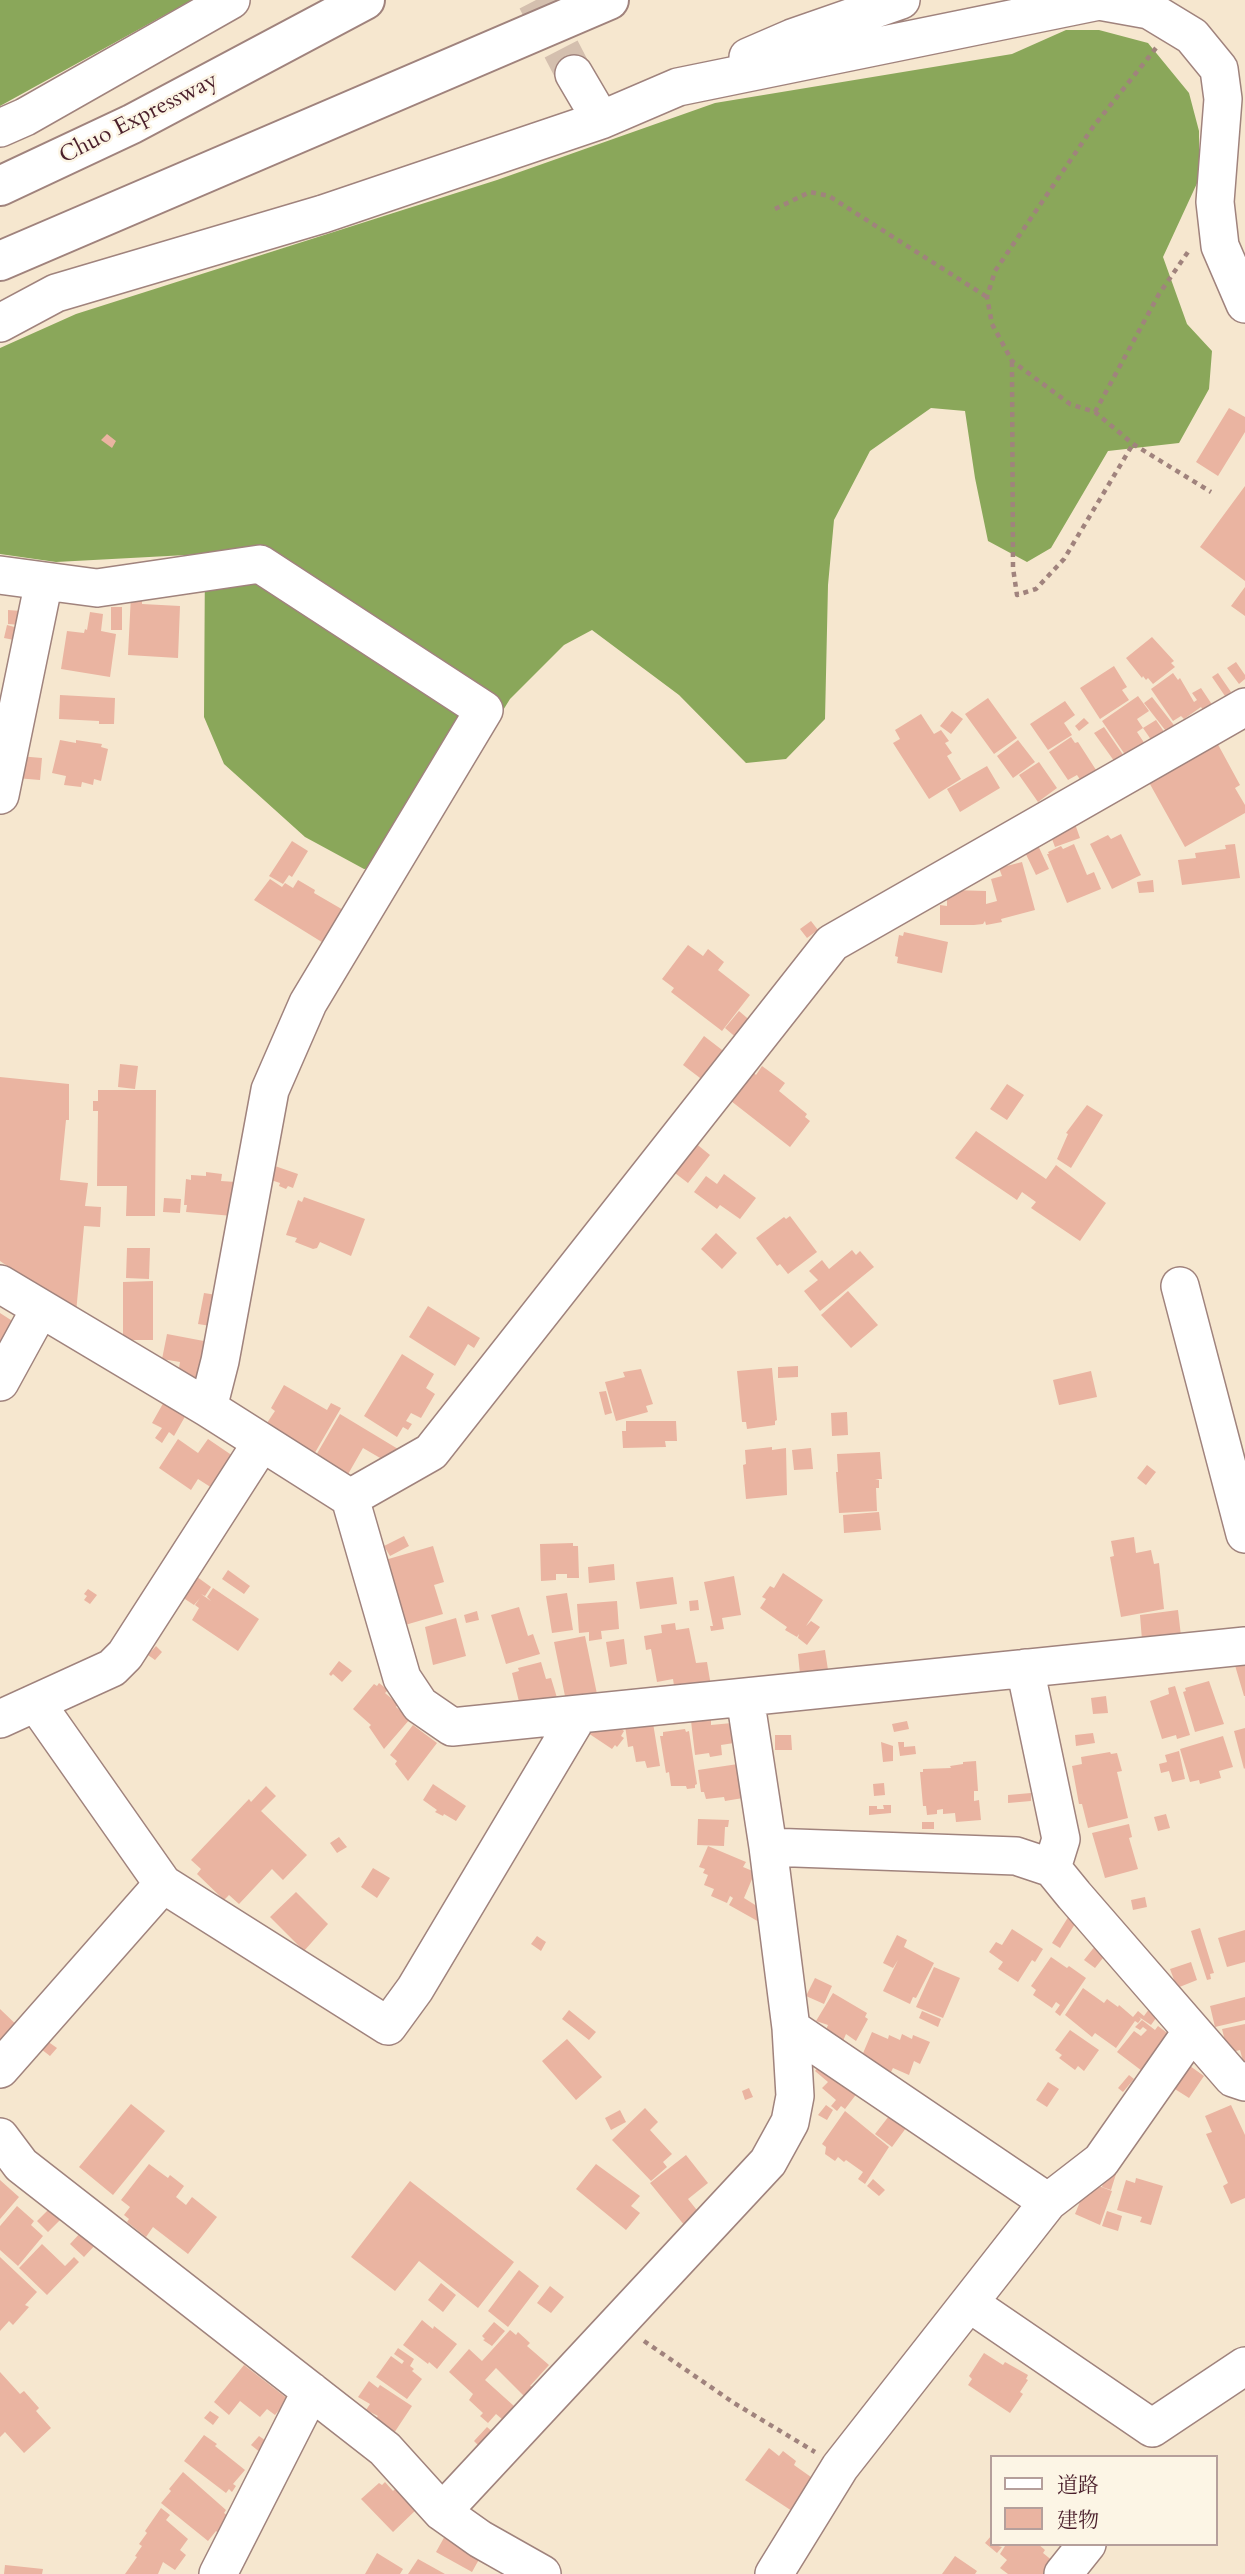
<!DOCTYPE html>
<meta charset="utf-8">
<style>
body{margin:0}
#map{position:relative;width:1245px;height:2574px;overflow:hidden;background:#f6e7cf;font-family:Cardo,"Noto Serif JP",serif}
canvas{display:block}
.legend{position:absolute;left:990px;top:2455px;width:228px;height:91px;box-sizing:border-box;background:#fcf5e5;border:2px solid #b59f9b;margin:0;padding:9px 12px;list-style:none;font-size:21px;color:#4a1f2b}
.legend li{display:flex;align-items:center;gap:14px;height:35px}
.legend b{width:35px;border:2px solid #b59f9b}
</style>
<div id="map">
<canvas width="1245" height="2574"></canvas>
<ul class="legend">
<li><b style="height:9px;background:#fff"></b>道路</li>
<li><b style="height:19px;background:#eab4a1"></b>建物</li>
</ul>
</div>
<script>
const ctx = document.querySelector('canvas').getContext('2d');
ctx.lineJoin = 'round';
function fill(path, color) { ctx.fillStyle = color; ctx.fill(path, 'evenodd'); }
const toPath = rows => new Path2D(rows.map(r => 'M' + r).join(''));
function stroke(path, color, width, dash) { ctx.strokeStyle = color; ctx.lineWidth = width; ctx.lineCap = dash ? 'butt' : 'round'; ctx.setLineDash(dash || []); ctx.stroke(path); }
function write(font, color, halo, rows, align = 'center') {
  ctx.font = font + ' Cardo,serif'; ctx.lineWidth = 5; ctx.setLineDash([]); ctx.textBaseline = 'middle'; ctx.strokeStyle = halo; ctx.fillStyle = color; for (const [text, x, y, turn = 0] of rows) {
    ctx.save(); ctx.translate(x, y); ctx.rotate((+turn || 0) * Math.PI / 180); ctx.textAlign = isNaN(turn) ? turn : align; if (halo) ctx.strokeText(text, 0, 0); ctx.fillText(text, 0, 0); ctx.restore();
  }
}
const forest = toPath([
 [0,0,192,0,0,106],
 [1066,30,1099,30,1148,43,1189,93,1199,131,1199,179,1163,257,1187,324,1212,351,1209,389,1179,443,1108,451,1051,548,1027,562,988,541,975,478,965,411,931,408,870,451,834,520,828,585,825,719,786,759,746,763,679,695,592,630,564,645,510,699,407,865,364,869,305,837,224,764,204,717,205,554,56,562,0,554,0,348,76,314,497,180,715,103,1012,54]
]);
const building = toPath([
 [1229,408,1245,417,1245,432,1218,476,1196,462],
 [107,434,116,441,112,448,101,440],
 [1245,486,1245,581,1200,547],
 [1245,587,1245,616,1231,606],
 [131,595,142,596,142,604,180,606,178,658,128,655],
 [111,607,122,607,122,630,111,630],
 [8,610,21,611,21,625,8,624],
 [90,612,103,614,101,631,116,634,110,677,61,669,67,631,84,633,85,629,87,630],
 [7,625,22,629,19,641,4,638],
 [1152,637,1174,661,1171,663,1175,667,1153,684,1148,678,1146,680,1143,676,1142,678,1126,658],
 [1236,662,1245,675,1245,679,1239,684,1227,668],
 [1114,666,1127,687,1122,690,1129,700,1100,719,1080,688],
 [1173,673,1178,680,1180,678,1194,702,1197,700,1192,693,1201,688,1215,709,1206,715,1201,707,1184,719,1181,716,1173,721,1151,689],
 [1218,673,1231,692,1225,696,1212,677],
 [60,695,115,698,114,724,99,724,99,721,59,719],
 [1138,696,1149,711,1137,719,1143,728,1137,732,1147,747,1128,759,1102,721],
 [1152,697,1177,729,1169,735,1144,703],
 [988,698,1017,738,994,754,965,714],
 [1065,701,1075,715,1064,723,1072,735,1048,750,1030,724],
 [952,711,963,719,951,734,940,726],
 [921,714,934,734,941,730,949,741,945,743,952,753,947,756,961,779,929,799,893,743,900,739,895,730],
 [1084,718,1089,723,1079,731,1075,726],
 [1156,720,1167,736,1154,744,1143,728],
 [1104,727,1126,759,1117,765,1094,733],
 [1071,737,1075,743,1078,742,1098,773,1083,784,1077,775,1068,780,1049,752],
 [1215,739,1240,785,1235,788,1245,805,1245,813,1185,847,1146,777],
 [60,740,76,743,76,740,102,744,101,747,108,749,101,781,94,779,93,785,82,782,81,787,64,785,66,776,52,773],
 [1018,740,1035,762,1013,778,997,756],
 [19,756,42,758,40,780,16,778],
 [1039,762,1057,788,1038,802,1019,775],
 [987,766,1000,788,960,812,947,789],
 [1074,821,1080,838,1055,847,1049,831],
 [1121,834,1141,875,1112,889,1090,844,1108,835,1111,839],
 [1035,839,1049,869,1036,875,1022,846],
 [292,841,308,851,292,877,289,875,283,884,269,876],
 [1074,844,1087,875,1094,872,1101,889,1067,903,1047,854,1049,854,1048,852,1061,846,1063,849],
 [1235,844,1240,878,1182,885,1178,860,1196,858,1195,853,1226,849,1225,845],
 [1022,862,1035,910,1001,919,1002,922,986,925,985,921,983,924,974,925,940,925,940,905,947,906,947,894,953,890,986,891,986,904,997,901,991,879,1002,876,999,868],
 [270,879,282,887,285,883,293,888,298,880,315,890,314,893,345,911,325,944,254,900],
 [1153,880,1154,892,1139,893,1137,882],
 [811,921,818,930,807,938,800,929],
 [904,932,948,942,942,973,897,963,898,957,895,956,899,935,903,936],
 [688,945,703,956,708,949,724,962,718,970,750,995,722,1031,671,992,674,988,662,979],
 [739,1011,753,1023,739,1040,725,1028],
 [704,1036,726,1053,704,1081,683,1065],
 [120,1064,138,1066,135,1089,118,1087],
 [762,1066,785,1083,779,1091,807,1114,805,1117,810,1121,790,1147,731,1101,753,1072,756,1075],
 [0,1077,69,1084,69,1120,66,1120,60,1180,88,1183,85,1206,101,1207,100,1227,84,1226,76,1313,0,1261],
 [1007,1084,1024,1095,1007,1120,990,1109],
 [98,1090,156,1090,155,1216,126,1216,127,1186,97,1186,98,1111,93,1111,93,1101,98,1101],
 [1087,1105,1103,1115,1071,1168,1057,1159,1068,1134,1066,1133],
 [976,1131,1046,1179,1056,1165,1106,1203,1080,1241,1031,1208,1036,1202,1022,1192,1017,1200,955,1158],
 [694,1142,710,1155,688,1183,671,1170],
 [272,1165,298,1174,293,1188,288,1186,286,1189,279,1186,280,1183,268,1179],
 [206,1172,222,1174,221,1181,236,1182,233,1216,186,1212,187,1205,184,1205,186,1179,191,1180,191,1175,206,1176],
 [724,1174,756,1198,740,1219,720,1205,717,1209,694,1192,706,1176,717,1184],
 [304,1197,365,1219,351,1256,320,1242,317,1248,313,1249,295,1242,297,1238,286,1235,298,1200,302,1202],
 [164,1198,181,1199,180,1213,163,1212],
 [790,1216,817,1252,788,1274,780,1264,777,1266,756,1238,784,1217,786,1219],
 [716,1233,737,1253,722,1269,701,1249],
 [127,1248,150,1248,149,1279,126,1278],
 [852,1250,856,1255,860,1251,874,1267,820,1311,804,1291,818,1280,809,1271,822,1260,829,1269],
 [153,1281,153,1340,123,1340,123,1282],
 [848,1291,878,1325,851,1348,821,1315],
 [204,1293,223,1296,217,1327,198,1324],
 [428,1306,480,1338,474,1348,468,1344,455,1366,409,1337],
 [0,1313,14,1322,0,1355],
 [167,1334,209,1342,201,1382,178,1374,180,1362,162,1359],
 [402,1354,434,1374,426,1388,435,1394,421,1418,411,1413,406,1421,412,1424,408,1430,403,1427,397,1437,364,1416],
 [798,1366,798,1377,778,1378,778,1367],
 [772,1368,777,1420,775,1421,775,1425,747,1429,746,1422,742,1422,737,1371],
 [641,1369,653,1404,646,1406,648,1412,616,1421,605,1382,625,1377,623,1372],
 [1091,1371,1097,1397,1059,1405,1053,1380],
 [284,1385,327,1410,331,1403,341,1408,313,1456,274,1432,276,1428,267,1423,275,1411,271,1408],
 [606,1391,612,1413,605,1415,599,1392],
 [165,1400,187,1413,174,1436,169,1432,162,1443,155,1438,162,1428,152,1423],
 [847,1412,848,1435,832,1436,831,1413],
 [340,1414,403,1452,387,1462,363,1448,347,1476,315,1457],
 [626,1421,676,1421,677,1441,665,1441,666,1447,623,1448,622,1431,626,1431],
 [178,1439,198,1453,208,1439,233,1456,212,1488,198,1479,191,1490,159,1468],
 [772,1447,772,1450,786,1448,787,1495,746,1499,743,1465,746,1464,745,1450],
 [811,1448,813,1469,794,1470,792,1450],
 [880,1452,882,1479,875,1479,879,1480,879,1488,876,1488,877,1511,839,1513,836,1472,838,1472,837,1454],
 [1147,1465,1156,1472,1146,1485,1137,1478],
 [879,1512,881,1530,844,1533,843,1515],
 [404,1536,409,1546,390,1556,384,1546],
 [1134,1537,1136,1553,1151,1550,1154,1564,1159,1563,1164,1609,1121,1617,1110,1557,1114,1556,1111,1541],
 [573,1543,573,1546,578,1546,579,1578,567,1578,567,1574,556,1574,556,1580,541,1581,540,1544],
 [433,1546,444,1582,434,1585,443,1614,405,1625,385,1560],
 [614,1564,615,1580,589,1583,588,1567],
 [228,1570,250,1586,244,1594,222,1579],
 [783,1573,823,1600,806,1626,811,1621,820,1627,807,1645,798,1638,799,1634,797,1637,785,1630,787,1627,760,1608,766,1599,762,1597,770,1586,774,1588],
 [193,1574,211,1587,205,1596,201,1594,211,1601,207,1597,213,1588,259,1619,238,1651,192,1620,199,1608,195,1605,200,1598,194,1605,179,1595],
 [734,1576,741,1615,722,1618,724,1629,711,1631,710,1626,713,1626,704,1582],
 [673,1577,677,1604,640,1609,636,1582],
 [88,1589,97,1595,90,1604,84,1600,87,1596,84,1594],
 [567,1593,573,1630,552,1633,546,1596],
 [698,1600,699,1610,690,1611,689,1601],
 [617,1601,619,1629,601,1631,602,1639,589,1641,589,1632,579,1633,577,1604],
 [519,1607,528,1636,533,1634,540,1654,506,1664,491,1615],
 [1178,1610,1181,1636,1142,1640,1140,1615],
 [477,1611,479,1620,466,1623,464,1615],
 [456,1618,466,1656,433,1665,425,1627],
 [675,1623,676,1630,689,1628,696,1663,707,1662,711,1686,675,1692,673,1679,657,1682,651,1649,646,1650,644,1636,662,1633,661,1625],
 [585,1636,597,1694,566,1701,554,1642],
 [624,1639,627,1664,610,1667,606,1642],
 [156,1646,162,1652,155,1660,148,1655],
 [825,1650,828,1670,800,1674,798,1654],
 [1245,1659,1245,1696,1244,1696,1234,1662],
 [339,1661,352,1671,342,1682,333,1674,331,1676,329,1674],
 [541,1662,546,1679,551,1678,558,1701,521,1710,512,1673,519,1671,518,1668],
 [1209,1681,1224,1724,1195,1732,1183,1692,1186,1691,1185,1688],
 [379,1683,388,1690,385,1693,398,1704,396,1707,410,1719,384,1749,369,1727,371,1725,353,1709,374,1684,377,1686],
 [1175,1686,1190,1735,1177,1739,1176,1735,1162,1739,1150,1701,1169,1694,1168,1688],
 [1106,1696,1108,1713,1093,1714,1091,1698],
 [624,1718,653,1723,660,1766,647,1768,645,1761,636,1762,633,1746,628,1747],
 [711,1718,711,1725,732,1723,734,1743,721,1745,722,1755,710,1757,709,1753,695,1755,691,1721],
 [611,1721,624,1731,621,1736,624,1738,617,1747,615,1745,612,1749,588,1733,596,1722],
 [907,1721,909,1729,894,1732,892,1724],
 [413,1725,437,1743,408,1781,395,1764,397,1761,390,1755],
 [1245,1728,1245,1768,1244,1769,1234,1731],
 [685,1729,686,1732,689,1731,697,1784,695,1785,695,1788,687,1789,686,1786,671,1786,669,1772,666,1773,660,1736,663,1736,663,1732],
 [1093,1733,1095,1743,1076,1746,1075,1735],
 [775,1735,791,1735,792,1750,775,1750],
 [1223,1736,1233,1767,1219,1771,1221,1778,1200,1784,1199,1780,1190,1782,1180,1749],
 [881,1742,893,1746,893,1761,883,1762],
 [898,1742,904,1742,904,1747,915,1746,916,1754,900,1756],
 [1179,1751,1185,1779,1172,1782,1169,1771,1161,1773,1159,1764,1167,1762,1165,1755],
 [1110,1752,1111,1754,1117,1753,1122,1771,1117,1772,1128,1818,1088,1828,1082,1804,1079,1804,1072,1766,1082,1764,1081,1757],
 [976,1761,978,1791,974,1791,974,1801,979,1800,981,1820,956,1822,955,1813,943,1814,943,1809,937,1810,937,1814,927,1815,926,1806,923,1806,920,1772,923,1772,923,1769,951,1768,950,1766,963,1764,963,1762],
 [738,1764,743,1798,725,1801,724,1797,706,1799,704,1792,701,1792,698,1770],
 [884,1783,885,1795,874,1796,873,1784],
 [433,1784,466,1806,456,1821,444,1814,443,1816,435,1812,437,1810,423,1800],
 [266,1786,276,1796,261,1811,307,1855,283,1880,272,1869,239,1904,229,1895,224,1900,197,1874,201,1869,191,1860,249,1799,251,1802],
 [1031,1793,1031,1801,1008,1803,1008,1795],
 [883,1805,891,1805,891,1813,869,1815,869,1806,877,1806,877,1809,884,1809],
 [1166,1814,1170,1828,1158,1831,1154,1817],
 [698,1819,729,1820,728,1827,725,1827,724,1846,697,1845],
 [922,1822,934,1822,934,1829,922,1829],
 [1129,1824,1132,1837,1129,1838,1138,1869,1105,1878,1092,1833],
 [339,1837,347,1847,337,1853,330,1843],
 [708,1846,746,1862,743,1867,755,1872,744,1898,760,1908,761,1923,729,1905,733,1898,730,1896,727,1903,711,1896,714,1889,704,1885,708,1875,703,1873,705,1869,699,1867],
 [373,1868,390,1878,377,1898,361,1887],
 [296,1892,328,1924,304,1951,270,1917],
 [1145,1897,1147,1907,1133,1910,1131,1900],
 [1072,1911,1080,1916,1060,1948,1052,1943],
 [1200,1928,1214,1973,1210,1974,1211,1979,1207,1980,1191,1931],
 [1012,1929,1043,1949,1035,1962,1032,1960,1018,1982,998,1969,1003,1962,989,1952,996,1942,1002,1945],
 [1245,1930,1245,1962,1227,1967,1218,1938],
 [897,1935,907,1940,904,1947,934,1963,916,1998,913,1997,910,2004,883,1991,898,1960,893,1968,883,1963],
 [537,1936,546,1942,541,1951,531,1944],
 [1100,1940,1111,1948,1095,1968,1084,1960],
 [1051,1957,1067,1968,1069,1966,1086,1978,1060,2016,1055,2012,1060,2005,1056,2002,1052,2008,1033,1995,1036,1990,1031,1986],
 [1191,1962,1197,1980,1177,1988,1170,1969],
 [934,1967,960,1978,943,2018,916,2007],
 [815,1978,832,1986,824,2004,806,1996],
 [1083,1988,1104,2003,1107,1999,1118,2007,1119,2005,1133,2017,1138,2011,1144,2016,1152,2005,1161,2011,1151,2025,1139,2017,1141,2019,1138,2023,1135,2021,1116,2048,1095,2033,1092,2037,1065,2015],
 [833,1993,867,2013,865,2017,868,2019,856,2041,846,2034,843,2041,825,2032,828,2025,816,2021],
 [1245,1997,1245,2020,1215,2027,1210,2006],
 [0,2009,23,2031,0,2055],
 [569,2010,596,2032,589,2040,562,2019],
 [922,2011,941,2019,938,2027,919,2018],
 [1142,2020,1155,2030,1158,2026,1174,2038,1146,2074,1117,2052,1134,2031,1141,2036,1147,2030,1143,2027,1140,2030,1135,2027],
 [1245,2024,1245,2065,1244,2065,1240,2050,1228,2053,1222,2029],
 [1070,2030,1099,2050,1084,2071,1078,2066,1075,2070,1059,2058,1062,2055,1055,2050],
 [872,2032,888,2039,889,2035,900,2040,902,2034,912,2039,913,2035,930,2042,920,2064,914,2061,909,2075,893,2068,890,2074,881,2070,882,2066,861,2058],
 [567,2039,602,2077,576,2100,542,2061],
 [47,2041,57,2048,50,2056,41,2049],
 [825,2058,861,2088,845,2109,841,2106,837,2111,831,2106,836,2100,822,2088,828,2082,815,2071],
 [1183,2061,1204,2076,1189,2098,1167,2084],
 [1129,2075,1134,2079,1123,2092,1118,2088],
 [1048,2082,1059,2089,1047,2107,1036,2100],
 [749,2088,753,2097,745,2100,742,2091],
 [131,2104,165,2131,113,2195,79,2167],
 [826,2105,833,2110,827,2120,818,2115],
 [1231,2105,1245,2135,1245,2198,1231,2204,1223,2186,1228,2183,1206,2134,1212,2132,1205,2116],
 [645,2108,658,2122,650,2130,672,2154,663,2162,667,2167,651,2181,612,2140],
 [620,2110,626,2122,611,2130,605,2118],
 [845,2111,889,2147,865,2184,858,2179,863,2172,846,2160,844,2162,838,2157,835,2161,825,2154,826,2147,822,2144],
 [889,2116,906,2128,892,2147,875,2134],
 [686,2155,708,2183,688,2199,700,2214,685,2226,650,2183],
 [149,2164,168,2178,170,2175,184,2186,176,2197,186,2205,192,2197,217,2217,188,2254,153,2227,146,2237,127,2222,129,2219,124,2215,130,2207,121,2200],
 [596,2164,640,2196,631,2206,640,2213,626,2230,576,2189],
 [1107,2171,1116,2174,1111,2190,1102,2187],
 [1136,2178,1163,2186,1151,2225,1140,2222,1142,2217,1117,2210,1126,2180,1135,2183],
 [873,2179,885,2190,879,2196,867,2186],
 [0,2180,19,2197,0,2219],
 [410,2181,514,2262,478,2308,419,2261,395,2291,351,2257],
 [1088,2182,1112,2191,1100,2225,1075,2214],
 [17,2206,34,2221,31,2225,43,2236,18,2266,0,2250,0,2226],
 [51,2207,62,2218,48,2232,37,2221],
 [1107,2211,1122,2216,1118,2231,1102,2226],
 [83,2230,97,2243,84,2257,70,2244],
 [42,2244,65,2266,74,2257,79,2262,47,2295,19,2268],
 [0,2257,37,2292,25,2305,29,2307,13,2325,9,2321,0,2331],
 [519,2270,539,2286,508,2327,488,2311],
 [441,2283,456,2295,443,2312,428,2300],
 [550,2286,564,2297,551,2313,537,2303],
 [422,2320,433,2329,434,2326,457,2344,437,2369,429,2362,428,2364,403,2345],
 [494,2322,505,2331,492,2346,483,2340,485,2339,482,2336],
 [510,2330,516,2335,518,2332,530,2343,527,2346,549,2365,530,2386,533,2387,525,2397,496,2368,485,2380,514,2406,502,2419,496,2414,488,2423,480,2416,483,2413,469,2400,473,2394,449,2372,469,2349,482,2361],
 [398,2348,414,2359,410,2366,414,2369,412,2371,422,2379,407,2399,376,2377,391,2356,402,2364,404,2361,394,2354],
 [984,2353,1003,2365,1005,2362,1028,2375,1026,2379,1028,2380,1020,2392,1023,2394,1010,2413,968,2385,972,2379,969,2376],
 [244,2365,288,2399,275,2415,267,2409,260,2417,240,2401,229,2415,214,2402],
 [0,2372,20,2394,24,2391,39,2408,36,2411,51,2428,24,2453,5,2432,0,2437],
 [369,2381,378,2388,380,2385,412,2406,394,2433,376,2418,378,2416,366,2410,370,2404,358,2397],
 [210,2411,219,2417,213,2425,204,2418],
 [487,2427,494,2433,481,2448,474,2441],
 [204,2435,217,2444,215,2446,245,2470,233,2484,236,2486,232,2492,229,2489,226,2493,184,2461],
 [259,2436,269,2443,261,2453,251,2445],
 [769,2448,779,2456,783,2451,796,2461,794,2465,818,2482,795,2513,745,2480],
 [183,2472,226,2510,224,2513,231,2518,218,2533,216,2531,208,2541,161,2503,171,2491,169,2489],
 [385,2482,393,2491,397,2487,418,2508,393,2532,361,2499,379,2483,382,2485],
 [161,2508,170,2515,166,2520,188,2539,180,2550,186,2555,175,2570,163,2562,158,2574,125,2574,137,2557,135,2556,142,2546,139,2544,147,2533,145,2531],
 [446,2534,482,2554,472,2572,436,2552],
 [991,2536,991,2544,1002,2547,997,2553,985,2543],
 [1003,2544,1038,2544,1045,2550,1043,2553,1059,2566,1053,2574,1008,2574,1000,2568,1007,2560,1000,2554,1005,2546],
 [377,2553,403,2569,400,2574,365,2574],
 [955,2556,977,2571,975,2574,942,2574],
 [418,2559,445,2574,408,2574],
 [5,2565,43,2569,42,2574,4,2574]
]);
const minorTunnel = toPath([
 [536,0,574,74]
]);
const path = toPath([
 [1156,48,1093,127,995,271,987,297,992,324,1012,361,1070,404,1095,412,1133,444,1211,492],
 [775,209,810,192,829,196,987,297],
 [1012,362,1013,568,1017,595,1036,589,1064,559,1133,444],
 [1095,412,1159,294,1190,249],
 [644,2341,734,2403,815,2452]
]);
const minor = toPath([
 [748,57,792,38,901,0],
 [574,74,601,120],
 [0,128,25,117,231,0],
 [0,323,56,293,323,214,601,120,678,87,1099,1,1149,10,1192,36,1219,69,1223,99,1215,202,1220,246,1245,304],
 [0,575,97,588,260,564,484,710,308,1003,270,1090,220,1361,208,1408],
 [0,795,44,581],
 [0,1284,208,1408,350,1498,402,1678,420,1705,452,1727,1245,1646],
 [1180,1286,1245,1534],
 [0,1382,40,1309],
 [350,1498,431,1452,832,943,1245,707],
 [1025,1668,1061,1839,1052,1868],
 [36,1703,163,1884,388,2026,415,1989,579,1714],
 [0,1719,112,1668,125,1655,262,1442],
 [768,1847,1016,1856,1052,1868,1074,1895,1233,2078,1245,2082],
 [791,2028,1048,2202],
 [0,2069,163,1884],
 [0,2137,21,2165,385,2449,442,2512,480,2539,542,2574],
 [969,2303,1152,2428,1245,2366],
 [442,2512,768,2162,790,2122,795,2096,791,2028,768,1847,745,1697],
 [218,2574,311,2391],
 [774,2574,840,2467,1048,2202,1101,2161,1192,2031],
 [1063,2574,1087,2544]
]);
const highway = toPath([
 [0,186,132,124,365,0],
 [0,261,609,0]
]);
const streetNames = [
 ["Chuo Expressway",139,119,-27]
];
fill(forest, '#8aa75a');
fill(building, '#eab4a1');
stroke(minorTunnel, '#d4bfae', 37, [37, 18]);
stroke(minor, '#a0837d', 40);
stroke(highway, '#a0837d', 42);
stroke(path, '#a0837d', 4.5, [5, 5]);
stroke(minor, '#fff', 37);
stroke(highway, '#fff', 38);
write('23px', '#4a1f2b', '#fcf5e5', streetNames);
</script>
